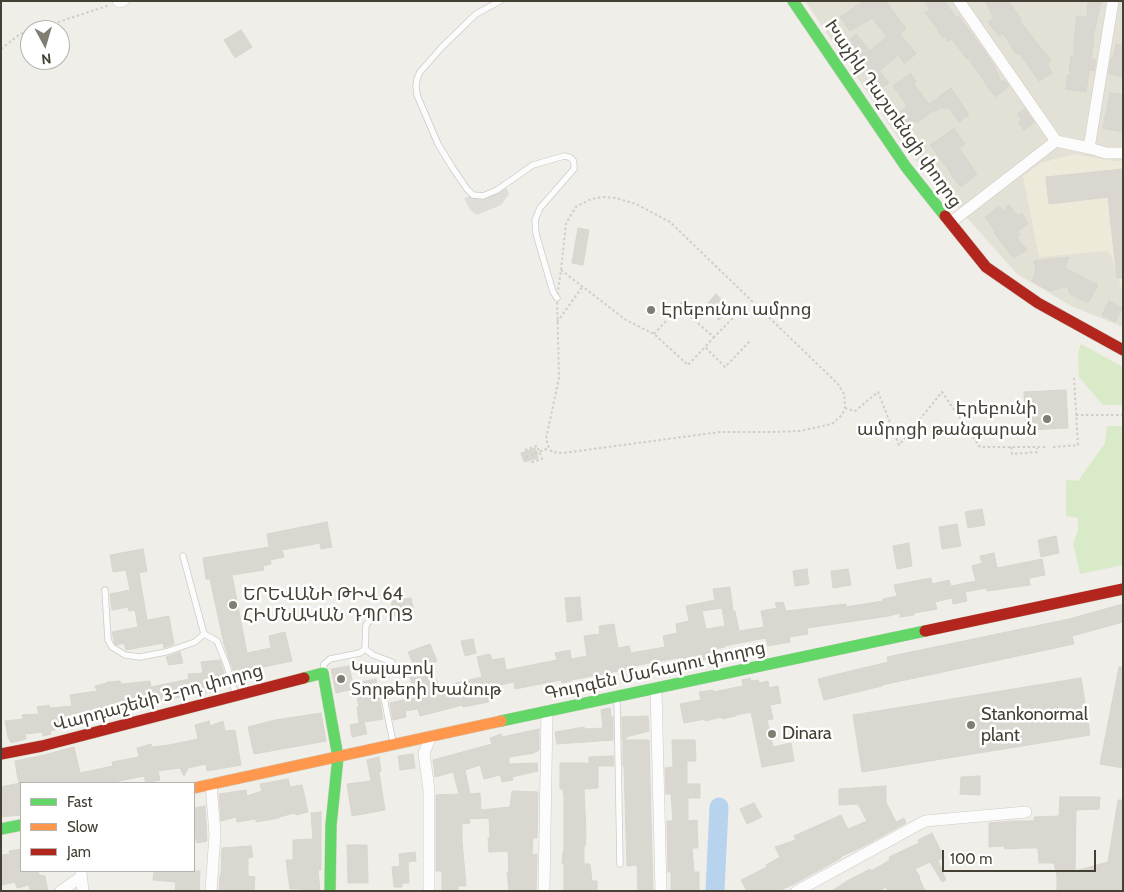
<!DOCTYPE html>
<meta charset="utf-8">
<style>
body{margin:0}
#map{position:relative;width:1124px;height:892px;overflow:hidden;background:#efeee8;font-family:Cabin,sans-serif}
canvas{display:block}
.frame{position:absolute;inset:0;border:2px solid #454034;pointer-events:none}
.legend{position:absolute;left:20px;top:782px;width:175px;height:90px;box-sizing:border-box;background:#fff;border:1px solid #b5b3ae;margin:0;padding:6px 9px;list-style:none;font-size:15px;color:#454034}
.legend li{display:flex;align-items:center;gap:10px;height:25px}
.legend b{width:25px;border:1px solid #b5b3ae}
.north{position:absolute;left:20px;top:20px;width:50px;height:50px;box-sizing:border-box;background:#fff;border:1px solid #b5b3ae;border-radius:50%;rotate:174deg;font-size:14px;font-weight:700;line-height:20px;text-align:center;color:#454034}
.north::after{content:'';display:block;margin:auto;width:18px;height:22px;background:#807d73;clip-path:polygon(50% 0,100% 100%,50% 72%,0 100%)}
.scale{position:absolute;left:942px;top:850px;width:154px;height:22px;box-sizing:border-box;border:2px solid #454034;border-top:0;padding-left:6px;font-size:15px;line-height:18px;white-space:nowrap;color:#454034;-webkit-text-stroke:4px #fff;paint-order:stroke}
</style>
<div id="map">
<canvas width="1124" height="892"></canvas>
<div class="frame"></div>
<ul class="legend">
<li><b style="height:6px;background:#63d668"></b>Fast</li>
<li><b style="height:6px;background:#ff974d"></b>Slow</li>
<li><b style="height:6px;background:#b3261e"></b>Jam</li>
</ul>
<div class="north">N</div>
<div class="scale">100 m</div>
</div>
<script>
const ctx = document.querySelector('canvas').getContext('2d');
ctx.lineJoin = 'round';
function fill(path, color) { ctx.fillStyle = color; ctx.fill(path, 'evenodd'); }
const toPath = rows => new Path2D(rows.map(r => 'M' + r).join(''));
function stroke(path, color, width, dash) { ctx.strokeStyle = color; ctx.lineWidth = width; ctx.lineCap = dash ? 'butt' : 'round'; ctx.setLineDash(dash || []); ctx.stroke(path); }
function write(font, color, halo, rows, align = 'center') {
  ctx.font = font + ' Cabin,"Noto Sans Armenian",sans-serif'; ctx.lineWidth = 5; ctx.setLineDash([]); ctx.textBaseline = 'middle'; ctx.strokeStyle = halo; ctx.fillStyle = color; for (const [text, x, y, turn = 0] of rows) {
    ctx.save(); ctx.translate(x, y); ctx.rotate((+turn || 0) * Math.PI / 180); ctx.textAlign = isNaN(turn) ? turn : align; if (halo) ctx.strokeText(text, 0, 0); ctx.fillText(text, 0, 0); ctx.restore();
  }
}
const residential = toPath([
 [805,1,1123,1,1123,327,1071,306,1017,274,905,148]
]);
const education = toPath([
 [1074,154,1113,161,1123,161,1123,294,1111,254,1107,251,1039,257,1023,176,1041,163]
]);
const green = toPath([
 [1081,344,1123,367,1123,405,1103,405,1079,377,1078,353],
 [1107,426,1123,426,1123,565,1080,574,1073,543,1078,531,1078,518,1066,516,1066,480,1078,481,1105,443]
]);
const parking = toPath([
 [506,187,509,194,501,205,477,215,470,210,464,198]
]);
const river = toPath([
 [715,891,719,807]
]);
const building = toPath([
 [864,1,886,1,906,29,900,34,916,54,904,63,898,55,879,71,889,83,881,88,859,60,860,59,847,42,856,34,870,51,887,37,872,18,850,31,840,17,864,1],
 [924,1,945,1,956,18,958,16,983,49,994,66,1001,82,1004,80,1009,86,995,97,968,58,967,59,952,39,948,41,944,36,942,37,938,31,939,30,925,13,930,10,924,1],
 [985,1,1008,1,1022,20,1020,21,1051,61,1047,64,1052,73,1039,81,1019,53,1017,55,1003,33,999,36,988,22,994,18,985,1],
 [1088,1,1101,1,1093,37,1094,37,1091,59,1096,60,1094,71,1089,70,1086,92,1066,89,1067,76,1071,73,1069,70,1071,56,1074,57,1074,41,1077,16,1087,17,1088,1],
 [241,30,252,47,235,58,224,40,241,30],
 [1116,44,1123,46,1123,77,1109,74,1111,59,1113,59,1116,44],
 [911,74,916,82,913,83,929,104,951,88,969,115,959,122,948,107,944,109,942,107,935,111,934,110,917,123,916,121,907,125,899,112,906,108,905,107,907,105,893,86,911,74],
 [1110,93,1123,95,1123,132,1103,128,1110,93],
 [1025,109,1034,122,1024,130,1018,123,1022,120,1017,114,1025,109],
 [954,129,965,144,959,148,977,174,961,187,951,175,952,174,930,145,954,129],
 [1123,169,1123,278,1117,278,1108,197,1049,204,1046,177,1123,169],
 [1009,205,1018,216,1022,213,1028,224,1017,231,1020,235,1017,238,1027,250,1014,258,994,233,996,232,985,217,999,206,1003,211,1009,205],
 [578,228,589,230,583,265,572,263,578,228],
 [1069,257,1065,268,1098,285,1088,303,1070,294,1068,286,1050,291,1032,281,1036,270,1034,261,1069,257],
 [716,294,731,308,719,320,705,306,716,294],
 [1109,301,1122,308,1115,322,1102,315,1109,301],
 [1066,390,1068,428,1026,430,1024,392,1066,390],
 [535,448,538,458,524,462,521,453,535,448],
 [982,509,985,525,968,528,965,512,982,509],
 [327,522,332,547,321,549,320,543,282,550,284,557,270,560,271,564,263,566,264,570,232,575,247,653,271,648,269,636,285,632,292,661,234,673,224,644,210,579,206,579,203,558,269,547,267,534,327,522],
 [957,524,961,546,942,549,939,527,957,524],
 [1056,536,1059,553,1041,557,1038,540,1056,536],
 [909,543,912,566,897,569,893,546,909,543],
 [143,549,147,571,139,573,147,620,169,616,174,644,164,648,163,643,126,650,124,643,117,645,115,644,112,632,138,627,135,610,129,611,128,607,112,610,110,594,130,590,126,570,113,572,110,555,143,549],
 [994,553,997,568,1042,559,1045,575,1029,578,1030,585,987,591,987,588,965,592,967,601,953,604,952,598,935,602,937,609,914,613,914,615,900,617,900,613,889,616,807,628,808,634,789,637,790,642,768,646,766,638,724,646,725,647,710,650,712,658,684,664,683,657,633,666,634,668,571,680,571,681,562,683,561,680,515,689,514,682,486,688,489,702,463,707,463,705,420,716,418,709,405,711,406,717,393,720,390,703,412,698,412,695,414,694,410,677,418,675,408,652,430,644,437,661,425,666,429,682,437,680,439,687,482,677,477,657,490,654,492,660,504,658,506,670,557,660,555,653,570,650,571,659,587,656,584,636,600,634,599,626,614,624,618,648,629,646,631,653,665,647,663,636,677,633,676,624,689,621,686,606,715,600,713,589,730,587,733,611,735,611,739,631,764,627,761,611,777,608,775,603,783,602,786,611,846,604,846,607,883,601,883,599,897,596,894,585,931,578,932,584,949,580,951,586,976,581,972,566,982,563,980,556,994,553],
 [722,608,725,626,706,629,702,611,722,608],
 [807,569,809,584,795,586,793,571,807,569],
 [848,569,851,585,833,588,831,571,848,569],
 [580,597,582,620,567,622,565,598,580,597],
 [411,598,414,612,394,616,391,601,411,598],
 [1123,604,1123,622,1072,636,1074,644,882,685,882,686,824,700,818,679,888,662,887,657,1069,619,1123,604],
 [473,639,476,653,465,656,461,641,473,639],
 [180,652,183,663,169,665,166,657,180,652],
 [220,660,226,679,204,682,206,693,154,701,155,705,145,709,135,710,134,709,106,715,67,721,69,727,50,731,51,734,43,736,42,732,25,734,26,739,11,743,8,737,5,721,23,719,22,715,39,714,37,707,49,705,50,708,72,706,70,695,97,691,95,686,107,683,107,682,120,681,121,684,150,681,151,687,189,679,188,674,203,673,201,662,220,660],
 [349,666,354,689,336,693,331,669,349,666],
 [1119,667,1123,667,1123,768,1100,764,1119,667],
 [750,678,751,681,758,680,759,683,768,681,769,688,778,686,781,703,770,705,773,719,767,720,773,747,791,743,794,761,762,767,751,712,736,715,736,716,722,719,722,717,705,721,705,719,684,723,680,704,701,700,699,692,713,690,713,692,743,686,742,680,750,678],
 [1081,678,1090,735,862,772,853,715,1081,678],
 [376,679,383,719,359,723,357,707,359,707,354,683,376,679],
 [610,708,611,717,613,717,613,740,557,744,555,732,584,727,585,729,603,728,601,710,610,708],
 [321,713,326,741,254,754,248,727,275,720,321,713],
 [648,716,649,731,626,737,626,739,622,740,622,717,648,716],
 [209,721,210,726,223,721,225,731,235,730,241,765,207,771,206,764,188,768,184,776,180,768,158,771,160,780,146,783,144,776,109,783,81,783,80,781,63,783,21,783,21,815,1,817,1,787,20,783,19,783,17,774,15,761,44,755,74,747,80,773,113,766,112,762,139,757,137,748,151,744,152,747,169,745,198,739,195,725,209,721],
 [364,722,367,734,352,737,350,725,364,722],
 [539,729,539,750,534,753,509,757,509,764,537,763,538,771,512,777,513,780,502,782,500,775,484,779,480,765,465,770,470,794,480,793,481,810,510,807,512,791,538,792,537,838,533,838,532,855,537,854,536,891,509,891,507,872,509,872,508,851,489,852,488,838,490,838,489,818,469,819,470,823,462,824,462,840,466,886,458,886,458,891,442,891,442,871,436,871,436,795,459,794,453,772,435,777,433,760,492,744,490,738,501,734,502,737,539,729],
 [623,740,649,740,653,891,638,891,637,865,627,866,624,766,623,766,623,740],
 [672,740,695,740,696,761,687,761,687,784,700,784,700,798,688,798,688,821,697,820,698,848,692,848,694,872,699,872,699,891,671,891,671,872,668,872,667,821,673,821,671,794,666,794,665,768,673,767,672,740],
 [413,754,415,768,400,770,398,756,413,754],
 [613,756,614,766,598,766,598,788,584,789,586,834,585,846,584,846,584,864,590,864,592,881,597,881,597,891,564,891,564,864,562,864,563,851,564,851,564,798,563,789,560,789,560,763,589,763,589,757,613,756],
 [379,757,381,771,379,772,385,810,352,816,347,784,371,781,367,760,379,757],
 [980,776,980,795,960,794,961,777,980,776],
 [288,779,290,787,302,785,308,812,296,815,295,813,279,817,279,818,256,822,256,819,237,822,236,817,221,821,219,794,246,790,247,796,262,791,260,784,288,779],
 [886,786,886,802,896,822,904,818,906,823,862,847,840,857,841,858,794,884,779,891,747,891,741,880,767,867,766,865,780,857,775,847,796,840,794,836,841,815,848,829,867,821,858,804,839,805,839,789,886,786],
 [1060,797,1100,797,1099,809,1076,810,1075,871,1108,862,1118,800,1123,800,1123,891,1057,891,1057,876,1054,863,1039,863,1038,848,1024,848,1005,849,1004,846,989,847,989,823,1014,821,1034,821,1034,817,1059,816,1060,797],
 [754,803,762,817,747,824,740,809,754,803],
 [205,806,207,841,197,843,195,836,194,836,194,808,205,806],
 [321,812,321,870,318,870,320,891,301,891,301,889,290,889,286,860,293,860,293,840,313,839,311,813,321,812],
 [932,833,944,857,938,860,946,880,942,882,930,862,915,869,920,877,919,878,925,891,888,891,886,887,879,891,832,891,847,881,870,869,871,871,890,860,889,857,919,843,918,840,932,833],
 [347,845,367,845,368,883,348,883,347,845],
 [251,846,253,857,248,858,248,876,255,877,254,891,219,891,220,875,221,875,222,848,251,846],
 [21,849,21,871,38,871,39,875,45,876,48,891,30,891,29,885,17,888,15,882,1,885,1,855,10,854,9,851,21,849],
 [415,852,416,861,408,862,409,883,402,883,402,887,394,887,392,867,400,866,399,854,415,852],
 [154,871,171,872,171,871,200,871,199,891,175,891,176,882,153,880,154,871]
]);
const path = toPath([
 [34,30,110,5],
 [1,49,20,34,30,31],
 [603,197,616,198,636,204,670,222,838,384,844,394,845,408,842,415,832,424,800,431,770,432,720,432,563,453,552,452,549,448,546,439,559,378,557,298,561,270,566,223,576,207,591,199,603,197],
 [561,270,626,320,654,334,688,365,705,347,725,367,750,341],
 [679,307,714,337,738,313],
 [557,322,583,286],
 [654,334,679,307,686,296],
 [706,346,714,337],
 [845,408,855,411,878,392,899,445,942,392,980,447,1047,447],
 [1076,415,1123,415],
 [1011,447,1012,454,1037,452,1037,448],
 [1053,447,1078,445,1074,377],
 [525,450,537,446,542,459,529,463],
 [526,457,549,448]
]);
const lane = toPath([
 [500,1,476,14,442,47,420,72,417,79,416,86,417,95,438,144,452,167,467,189,473,195,483,196,497,190,533,165,564,156,569,157,573,160,574,164,574,169,540,208,535,220,536,234,553,292,557,298],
 [183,556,204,634,217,641,226,663,236,695],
 [105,590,108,640,112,647,125,655,140,657,166,652,195,642,204,634],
 [365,649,373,655,392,662],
 [323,671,324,664,330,659,360,653,365,649,366,625,375,614],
 [384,698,393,742],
 [617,699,620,864]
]);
const street = toPath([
 [118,1,120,2,123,1],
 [1056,141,1089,148,1113,1],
 [1089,148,1106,153,1123,153],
 [950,223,1056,141,959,1],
 [656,689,661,891],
 [81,872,83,891],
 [61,891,81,877],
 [211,891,215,834,211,784],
 [429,891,429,790,424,753,431,736],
 [544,891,547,711],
 [797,891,925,821,1026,812]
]);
const fast = toPath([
 [793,1,906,167,945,216],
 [304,678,323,673,338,757,331,825,330,891],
 [501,721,925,631],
 [1,829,21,825]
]);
const slow = toPath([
 [194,788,501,721]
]);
const jam = toPath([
 [945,216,986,267,1038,303,1123,350],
 [925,631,1123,589],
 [1,754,42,746,304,678]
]);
const markers = [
 [651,310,5,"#807d73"],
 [1047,419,5,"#807d73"],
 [233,605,5,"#807d73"],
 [341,679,5,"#807d73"],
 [971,725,5,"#807d73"],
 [772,734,5,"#807d73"]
];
const streetNames = [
 ["Խաչիկ Դաշտենցի փողոց",893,114,55],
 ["Գուրգեն Մահարու փողոց",655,671,-12],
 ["Վարդաշենի 3-րդ փողոց",158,698,-15]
];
const poiNames = [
 ["Էրեբունու ամրոց",661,310],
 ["Էրեբունի",1037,409,"right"],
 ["ամրոցի թանգարան",1037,430,"right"],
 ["ԵՐԵՎԱՆԻ ԹԻՎ 64",243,595],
 ["ՀԻՄՆԱԿԱՆ ԴՊՐՈՑ",243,616],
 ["Կալաբոկ",351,669],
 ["Տորթերի Խանութ",351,690],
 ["Stankonormal",981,715],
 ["plant",981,736],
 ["Dinara",782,734]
];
fill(residential, '#e3e0d5');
fill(education, '#edeada');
fill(green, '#d9eac8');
fill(parking, '#deddd8');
stroke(river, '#b8d3ee', 19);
fill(building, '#d9d7d0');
stroke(building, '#d7d5ce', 1);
stroke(lane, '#cdcbc5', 7);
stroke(street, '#cdcbc5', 12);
stroke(fast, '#cfccbf', 12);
stroke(slow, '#cfccbf', 12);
stroke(jam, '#cfccbf', 12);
stroke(path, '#d0cec9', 2, [2.5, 2.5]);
stroke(lane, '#fdfcfc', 5.5);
stroke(street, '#fdfcfc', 11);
stroke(fast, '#63d668', 11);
stroke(slow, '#ff974d', 11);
stroke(jam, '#b3261e', 11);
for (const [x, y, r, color] of markers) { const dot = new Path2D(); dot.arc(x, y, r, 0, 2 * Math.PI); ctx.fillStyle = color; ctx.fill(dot); stroke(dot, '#fff', 2); }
write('18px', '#454034', '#fff', streetNames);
write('18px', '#454034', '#fff', poiNames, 'left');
</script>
